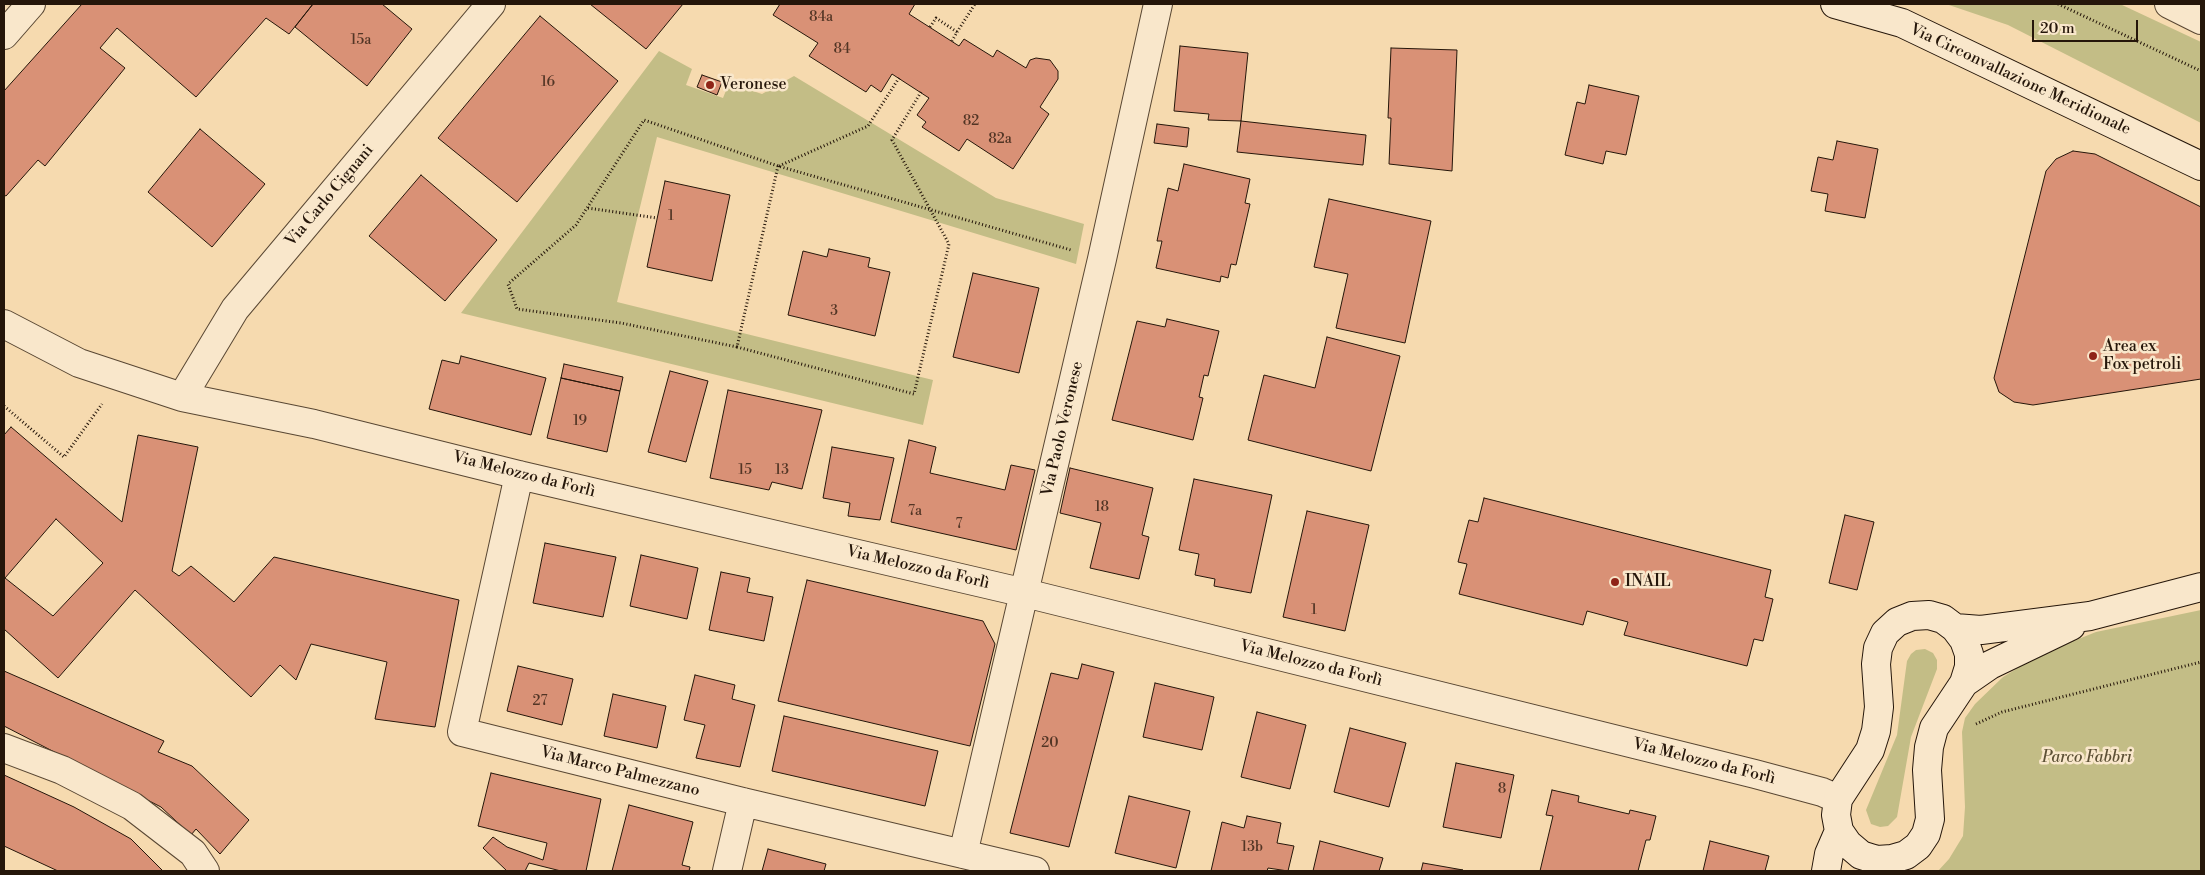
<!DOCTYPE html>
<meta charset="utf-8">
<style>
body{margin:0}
#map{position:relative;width:2205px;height:875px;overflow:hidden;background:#f6daaf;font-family:"Libre Bodoni",serif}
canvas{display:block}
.frame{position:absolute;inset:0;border:5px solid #25160a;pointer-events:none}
.scale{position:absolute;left:2032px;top:20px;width:106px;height:22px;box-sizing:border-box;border:2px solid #25160a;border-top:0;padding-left:6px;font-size:15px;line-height:18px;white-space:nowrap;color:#25160a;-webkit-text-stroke:4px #f9e7cb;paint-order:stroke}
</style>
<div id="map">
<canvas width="2205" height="875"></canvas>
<div class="frame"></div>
<div class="scale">20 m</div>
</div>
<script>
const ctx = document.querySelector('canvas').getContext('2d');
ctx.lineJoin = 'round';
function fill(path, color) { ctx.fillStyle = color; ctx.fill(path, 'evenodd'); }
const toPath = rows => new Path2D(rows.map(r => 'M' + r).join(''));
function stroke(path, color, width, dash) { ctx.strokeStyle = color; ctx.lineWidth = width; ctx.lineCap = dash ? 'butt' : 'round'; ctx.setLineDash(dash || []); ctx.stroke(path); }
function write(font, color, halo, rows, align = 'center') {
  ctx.font = font + ' "Libre Bodoni",serif'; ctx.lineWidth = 5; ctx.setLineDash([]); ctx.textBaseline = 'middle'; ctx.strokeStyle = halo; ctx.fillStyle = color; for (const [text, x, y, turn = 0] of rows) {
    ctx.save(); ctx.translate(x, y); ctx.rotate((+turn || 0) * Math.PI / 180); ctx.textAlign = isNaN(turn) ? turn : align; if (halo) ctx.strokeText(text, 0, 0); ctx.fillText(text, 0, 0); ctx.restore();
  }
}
const green = toPath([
 [1946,4,2120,4,2201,42,2201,123,2008,25],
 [659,51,692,69,686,85,723,98,729,83,762,94,794,76,996,198,1084,224,1076,264,657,137,617,302,933,380,923,425,461,313],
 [2201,610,2201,871,1938,871,1949,859,1963,836,1965,807,1962,732,1965,718,1975,704,2003,677,2041,654,2096,632],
 [1925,649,1933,653,1937,660,1937,669,1911,737,1897,817,1888,826,1880,827,1871,824,1866,810,1897,735,1907,661,1911,654,1916,650]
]);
const building = toPath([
 [82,4,313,4,289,34,266,18,196,97,117,28,100,48,125,68,45,166,38,160,6,196,4,195,4,91,82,4],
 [313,4,382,4,412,29,367,86,295,27,313,4],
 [590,4,683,4,646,49,590,4],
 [780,4,915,4,909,14,959,46,964,39,993,57,997,50,1026,68,1030,60,1036,58,1050,60,1058,71,1058,79,1040,107,1049,114,1013,169,967,139,959,151,922,127,926,122,917,115,929,98,892,74,881,92,871,85,866,92,809,56,818,43,773,15,780,4],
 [540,16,618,81,517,202,438,138,540,16],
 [1180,46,1248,53,1241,121,1208,120,1209,114,1174,111,1180,46],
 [1391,48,1457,50,1452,171,1389,164,1391,118,1388,118,1391,48],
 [702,75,722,82,717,95,697,87,702,75],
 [1589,85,1639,96,1626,155,1606,151,1603,164,1565,155,1577,102,1585,104,1589,85],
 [1241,121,1366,135,1363,165,1237,152,1241,121],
 [1157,124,1189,128,1187,147,1154,143,1157,124],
 [200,129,265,184,212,247,148,192,200,129],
 [1837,141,1878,149,1865,218,1825,211,1828,194,1811,191,1818,157,1833,160,1837,141],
 [2073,151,2095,154,2201,207,2201,379,2033,405,2014,402,1999,392,1994,378,2046,171,2056,159,2073,151],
 [1184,164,1250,179,1245,203,1250,204,1236,265,1231,264,1228,278,1221,276,1220,282,1156,268,1162,241,1157,241,1168,188,1178,191,1184,164],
 [421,175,497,240,445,301,369,236,421,175],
 [665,181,730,195,712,281,647,267,665,181],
 [1329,199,1431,221,1405,343,1336,328,1348,274,1314,267,1329,199],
 [829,249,870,258,868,267,890,272,875,336,788,315,803,251,827,257,829,249],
 [973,273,1039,288,1019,373,953,357,973,273],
 [1167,319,1219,331,1208,376,1204,375,1199,397,1203,398,1193,440,1112,420,1137,321,1165,327,1167,319],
 [1327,337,1400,356,1371,471,1248,440,1264,375,1315,388,1327,337],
 [461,356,546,378,531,435,429,409,442,360,459,364,461,356],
 [564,364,623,377,620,391,561,378,564,364],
 [670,371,708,381,686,462,648,452,670,371],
 [561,378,620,391,607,452,547,438,561,378],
 [728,390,822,410,802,489,772,482,769,490,710,478,728,390],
 [11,427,122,522,138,435,198,447,172,571,179,576,191,566,234,602,274,557,459,600,435,727,375,719,387,662,311,644,296,680,280,665,251,697,135,590,58,678,4,629,4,435,11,427],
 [56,519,103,563,53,616,5,578,56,519],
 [909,440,936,447,930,473,1005,490,1011,465,1035,470,1016,550,891,522,909,440],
 [832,447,894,458,880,520,848,516,850,503,823,498,832,447],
 [1070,468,1153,488,1142,535,1149,537,1139,579,1090,568,1101,523,1060,513,1070,468],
 [1194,479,1272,495,1251,593,1214,586,1215,579,1195,575,1199,554,1179,550,1194,479],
 [1484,498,1771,570,1765,597,1773,599,1763,641,1754,639,1747,666,1624,635,1628,622,1587,611,1583,625,1459,594,1467,564,1458,562,1469,520,1478,522,1484,498],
 [1307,511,1369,525,1345,631,1283,617,1307,511],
 [1845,515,1874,522,1857,590,1829,583,1845,515],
 [545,543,616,557,603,617,533,603,545,543],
 [641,555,698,568,687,619,630,606,641,555],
 [721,572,750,578,747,592,773,597,764,641,709,630,721,572],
 [807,580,983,621,995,644,970,746,778,701,807,580],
 [1082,664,1114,672,1069,847,1010,833,1051,673,1078,679,1082,664],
 [518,666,573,679,562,725,507,711,518,666],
 [4,671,164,741,158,752,192,766,249,820,220,854,196,829,191,835,161,807,4,726,4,671],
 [695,675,735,685,732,699,755,705,740,767,696,758,705,725,684,720,695,675],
 [1155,683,1214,697,1202,750,1143,737,1155,683],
 [613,694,666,706,657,748,604,736,613,694],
 [1257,712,1306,725,1290,789,1241,777,1257,712],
 [784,716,938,751,925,806,772,771,784,716],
 [1350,728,1406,743,1389,807,1334,792,1350,728],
 [1456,763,1514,775,1501,838,1443,827,1456,763],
 [491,773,601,799,586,871,561,871,529,863,525,871,507,871,483,848,493,837,507,847,543,860,547,843,478,826,491,773],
 [4,775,74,807,131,839,163,871,58,871,4,846,4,775],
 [1552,790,1579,796,1578,802,1629,814,1630,810,1656,816,1650,840,1646,840,1638,871,1540,871,1553,816,1546,815,1552,790],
 [1129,796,1190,811,1176,868,1115,853,1129,796],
 [629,805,693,822,682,865,690,867,689,871,612,871,629,805],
 [1247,816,1281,823,1277,843,1294,846,1288,871,1268,868,1267,871,1211,871,1222,822,1244,828,1247,816],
 [1320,841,1383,858,1379,871,1313,871,1320,841],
 [1710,841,1769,856,1765,871,1703,871,1710,841],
 [768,849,826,864,824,871,762,871,768,849],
 [1423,863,1463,870,1421,871,1423,863]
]);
const path = toPath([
 [2058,4,2201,71],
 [930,27,936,18,957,32,952,41],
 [957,32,975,4],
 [778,166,737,347,914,394,949,244,892,140,921,92],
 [779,166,868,126,899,78],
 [588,208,657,218],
 [737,347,621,323,517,309,508,284,576,225,644,120,778,166,1071,250],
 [4,406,64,457,102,404],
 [1976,724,2002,712,2201,662]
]);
const street = toPath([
 [2169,4,2201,20],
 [4,35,31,4],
 [4,324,79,363,182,397,314,424,519,475,1025,593,1755,774,1822,792,1838,799],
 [182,397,235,309,491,4],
 [519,475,462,732,743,802,1035,871],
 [4,748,62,770,132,806,193,853,205,871],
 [963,854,1102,259,1158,4],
 [727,871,743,802]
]);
const secondary = toPath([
 [1835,4,1902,23,2201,166],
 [1929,615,1943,619,1955,628,1964,640,1969,654,1969,667,1964,683,1934,728,1929,747,1927,770,1930,819,1926,834,1918,846,1906,855,1892,859,1877,860,1861,855,1848,844,1839,831,1836,815,1838,799,1870,750,1876,731,1879,707,1876,664,1878,648,1885,633,1897,622,1912,616,1929,615],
 [1955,628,1981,630,2090,616,2201,587],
 [1964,683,1990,665,2071,626],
 [1826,871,1829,854,1839,831]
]);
const markers = [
 [710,85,5,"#8f2418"],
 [2093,356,5,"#8f2418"],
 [1615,582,5,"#8f2418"]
];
const numberNames = [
 ["84a",821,18],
 ["15a",361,41],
 ["84",842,50],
 ["16",548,83],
 ["82",971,122],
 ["82a",1000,140],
 ["1",671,217],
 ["3",834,312],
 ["19",580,422],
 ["15",745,471],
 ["13",782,471],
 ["18",1102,508],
 ["7a",915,512],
 ["7",959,525],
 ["1",1314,611],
 ["27",540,702],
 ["20",1050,744],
 ["8",1502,790],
 ["13b",1252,848]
];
const streetNames = [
 ["Via Circonvallazione Meridionale",2020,80,25],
 ["Via Carlo Cignani",330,196,-50],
 ["Via Paolo Veronese",1063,429,-77],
 ["Via Melozzo da Forlì",524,475,14],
 ["Via Melozzo da Forlì",918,568,13],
 ["Via Melozzo da Forlì",1311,664,14],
 ["Via Melozzo da Forlì",1704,762,14],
 ["Via Marco Palmezzano",620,772,14]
];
const poiNames = [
 ["Veronese",720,85],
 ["Area ex",2103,347],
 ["Fox petroli",2103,365],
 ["INAIL",1625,582]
];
const parkNames = [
 ["Parco Fabbri",2087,758]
];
fill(green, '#c3bd86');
fill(building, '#d99176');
stroke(building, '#25160a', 1);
stroke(street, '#594733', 30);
stroke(secondary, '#25160a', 30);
stroke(path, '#25160a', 3, [1, 2.5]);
stroke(street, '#f9e7cb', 28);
stroke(secondary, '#f9e7cb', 28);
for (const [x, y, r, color] of markers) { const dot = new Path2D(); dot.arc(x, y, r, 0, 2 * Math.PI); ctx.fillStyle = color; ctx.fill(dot); stroke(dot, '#f9e7cb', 2); }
write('14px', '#523525', null, numberNames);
write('16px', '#25160a', '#f9e7cb', streetNames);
write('16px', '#25160a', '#f9e7cb', poiNames, 'left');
write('italic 16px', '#5c5035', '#f9e7cb', parkNames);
</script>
